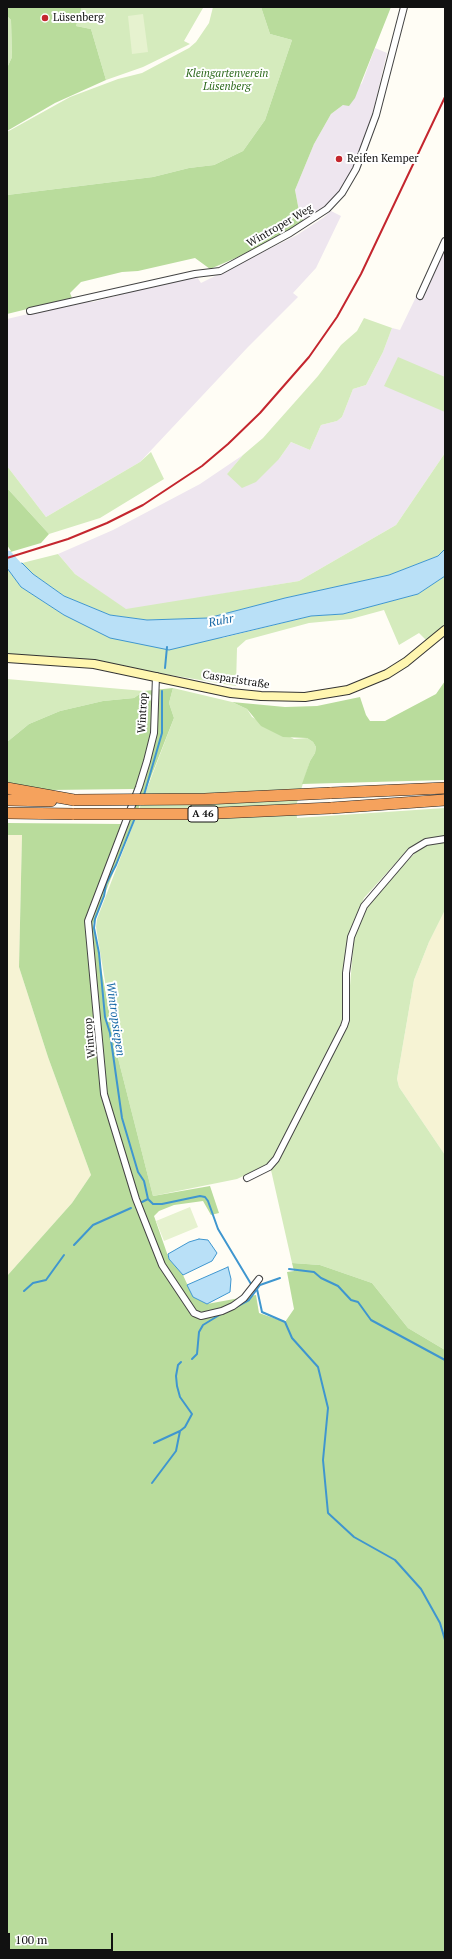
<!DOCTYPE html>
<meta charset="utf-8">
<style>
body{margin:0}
#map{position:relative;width:452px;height:1959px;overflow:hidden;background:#fffdf5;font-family:"PT Serif",serif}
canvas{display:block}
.frame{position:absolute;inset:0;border:8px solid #111;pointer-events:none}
.scale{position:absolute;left:8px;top:1933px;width:105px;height:18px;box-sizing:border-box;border:2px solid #111;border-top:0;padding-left:5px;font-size:12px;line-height:14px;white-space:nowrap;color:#111;-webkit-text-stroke:3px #fff;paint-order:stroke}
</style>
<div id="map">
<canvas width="452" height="1959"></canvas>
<div class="frame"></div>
<div class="scale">100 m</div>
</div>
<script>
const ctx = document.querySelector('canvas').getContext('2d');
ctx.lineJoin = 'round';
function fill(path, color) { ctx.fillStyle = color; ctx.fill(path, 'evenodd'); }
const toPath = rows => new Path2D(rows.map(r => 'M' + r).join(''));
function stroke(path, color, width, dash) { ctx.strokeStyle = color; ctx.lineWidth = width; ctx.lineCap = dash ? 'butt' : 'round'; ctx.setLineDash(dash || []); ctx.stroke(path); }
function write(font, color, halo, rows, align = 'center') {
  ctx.font = font + ' "PT Serif",serif'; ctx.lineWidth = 4; ctx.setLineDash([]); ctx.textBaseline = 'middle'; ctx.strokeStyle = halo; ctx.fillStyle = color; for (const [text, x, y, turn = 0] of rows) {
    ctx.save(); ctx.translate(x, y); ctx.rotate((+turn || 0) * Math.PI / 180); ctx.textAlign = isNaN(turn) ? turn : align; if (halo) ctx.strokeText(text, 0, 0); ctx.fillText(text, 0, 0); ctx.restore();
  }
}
const industrial = toPath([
 [375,48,387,53,373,112,352,173,331,202,304,221,299,211,295,190,314,144,331,114,343,105,362,83],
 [331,211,341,216,316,268,293,293,298,297,248,347,140,462,46,517,7,466,7,319,79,302,93,302,164,283,197,277,201,283,297,235,323,218],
 [445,237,445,453,396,525,299,581,126,610,75,574,58,554,113,530,200,484,243,455,227,474,279,459,291,442,310,450,321,425,337,421,342,417,353,389,366,385,383,352,392,328,400,330]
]);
const farmland = toPath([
 [7,835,22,835,19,967,48,1057,91,1175,72,1203,7,1276],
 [445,910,445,1155,399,1087,397,1079,414,980,429,942]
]);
const green = toPath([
 [82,7,206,7,203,8,184,41,190,44,143,67,106,80,91,29,76,26],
 [213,7,261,7,270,34,292,40,265,120,243,151,214,165,189,168,153,177,7,195,7,132,70,97,118,79,142,73,189,48,196,42,209,23],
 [7,16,11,20,12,57,7,68],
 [364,318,392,328,383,352,366,385,353,389,342,417,337,421,321,425,310,450,291,442,279,459,256,482,242,488,227,474,243,455,263,438,318,376,341,345,357,331],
 [398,357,445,377,445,412,384,386],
 [151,452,164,479,100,518,49,534,7,488,7,466,46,517,140,462],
 [445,453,445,549,438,556,389,575,285,598,208,618,147,620,110,615,64,596,33,574,22,563,58,554,75,574,126,609,299,581,396,525],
 [7,568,21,587,64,615,87,625,222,638,311,616,343,614,418,594,445,576,445,624,427,641,419,633,399,645,384,610,351,619,309,623,246,640,237,648,236,686,158,673,7,654],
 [7,679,144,691,134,698,103,701,60,711,29,724,7,742],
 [173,688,232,702,247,709,252,717,294,739,307,738,313,742,316,747,315,753,310,761,296,806,297,818,445,808,445,910,429,942,414,980,397,1079,399,1087,445,1155,445,1350,408,1328,372,1283,320,1265,292,1263,271,1170,279,1160,347,1022,354,937,365,905,416,852,410,847,364,898,349,935,344,1022,275,1158,267,1165,237,1179,153,1196,117,1054,96,927,97,919,174,718,169,703]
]);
const forest = toPath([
 [7,7,82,7,76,26,91,29,106,80,55,103,7,131,7,68,12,57,11,20,7,16],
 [261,7,391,7,355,98,349,106,343,105,331,114,314,144,295,190,299,211,304,221,252,251,210,269,195,258,138,271,122,272,81,282,70,293,72,298,7,314,7,195,153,177,189,168,214,165,243,151,265,120,292,40,270,34],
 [7,488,49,534,41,543,7,553,11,551,7,545],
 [445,681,445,780,302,784,310,761,315,753,316,747,313,742,307,738,283,737,261,726,247,709,232,702,285,707,317,706,360,697,366,715,370,721,385,721,436,694],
 [173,688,169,703,174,718,93,924,117,1054,153,1196,210,1186,219,1213,211,1215,203,1201,174,1205,159,1211,154,1216,169,1259,183,1275,193,1297,207,1304,256,1295,259,1313,285,1322,294,1309,287,1272,294,1271,292,1263,320,1265,372,1283,408,1328,445,1350,445,1952,7,1952,7,1276,72,1203,91,1175,48,1057,19,967,22,835,7,835,7,823,121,824,134,789,49,790,7,784,7,742,29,724,60,711,103,701,134,698,144,691]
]);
const pitch = toPath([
 [143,14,148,52,132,54,128,16],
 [190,1207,198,1227,164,1241,156,1221]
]);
const water = toPath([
 [445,549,445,576,418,594,343,614,311,616,169,650,110,638,64,615,21,587,7,568,22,563,33,574,64,596,110,615,147,620,208,618,285,598,389,575,438,556,445,549],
 [199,1239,208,1240,217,1253,212,1261,183,1275,169,1259,168,1254,189,1242,199,1239],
 [228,1267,231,1279,230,1292,207,1304,193,1297,187,1285,228,1267]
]);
const stream = toPath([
 [165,668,167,647],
 [144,795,162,733,162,691],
 [135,818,116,865,106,884,104,896,95,919,94,928,99,953,105,1017,110,1033,122,1118,138,1172,144,1181,148,1199,153,1204,162,1204,200,1196,205,1197,208,1201,218,1229,251,1284],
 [142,1202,148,1199],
 [74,1245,93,1225,131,1208],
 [289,1269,314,1272,321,1278,338,1286,351,1300,358,1302,371,1320,445,1360],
 [257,1289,262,1312,285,1322,292,1338,318,1367,328,1408,323,1460,328,1513,354,1537,395,1560,421,1589,440,1623,445,1640],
 [24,1291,33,1283,46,1280,64,1255],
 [236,1307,249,1300,260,1285,280,1278],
 [192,1359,197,1354,199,1332,203,1325,221,1314],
 [154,1443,180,1431],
 [152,1483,176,1451,180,1431,185,1427,192,1414,180,1397,177,1386,176,1376,178,1365,181,1362]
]);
const river = toPath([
 [7,557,26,578]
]);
const minor = toPath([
 [420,296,445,241],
 [30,311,195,274,220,271,290,233,327,209,342,193,356,169,376,115,404,7],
 [156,676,154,733,147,761,139,787,88,921,104,1094,136,1199,162,1265,194,1313,201,1316,222,1311,233,1306,244,1298,259,1279],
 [247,1178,269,1167,276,1159,344,1026,346,1020,346,973,351,937,364,906,411,851,426,842,445,839]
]);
const secondary = toPath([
 [7,658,94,664,231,693,261,696,305,697,348,690,387,674,406,662,445,630]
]);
const motorway = toPath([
 [7,788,74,800],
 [330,793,445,788],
 [7,800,51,801],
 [331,808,445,800],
 [7,813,74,814]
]);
const rail = toPath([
 [7,558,68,539,107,523,143,505,202,466,228,444,260,413,309,357,337,317,361,274,445,97]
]);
const motorwayBridge = toPath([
 [74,800,205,799,330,793],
 [74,814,197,814,331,808]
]);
const markers = [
 [45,18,4,"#c4262e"],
 [339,159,4,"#c4262e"]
];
const shields = [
 [203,814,30]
];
const shieldNames = [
 ["A 46",203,814]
];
const poiNames = [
 ["Lüsenberg",53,18],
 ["Reifen Kemper",347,159]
];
const parkNames = [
 ["Kleingartenverein",227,74],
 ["Lüsenberg",227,87]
];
const streetNames = [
 ["Wintroper Weg",280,226,-30],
 ["Casparistraße",236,680,9],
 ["Wintrop",143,713,-87],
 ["Wintrop",90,1038,-95]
];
const waterNames = [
 ["Ruhr",221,621,-11],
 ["Wintropsiepen",115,1019,82]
];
fill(industrial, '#eee6ef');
fill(farmland, '#f6f3d4');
fill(green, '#d5ebbd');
fill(forest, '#b9dc9c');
fill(pitch, '#e6f2cf');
fill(water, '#b9e0f7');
stroke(water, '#3f96cf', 1);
stroke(stream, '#3f96cf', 2);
stroke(river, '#b9e0f7', 13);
stroke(minor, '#444', 8);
stroke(secondary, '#333', 10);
stroke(motorway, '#222', 12);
stroke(minor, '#fff', 6);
stroke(secondary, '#fff6b0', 8);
stroke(motorway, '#f5a25d', 11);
stroke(rail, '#c4262e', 2);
stroke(motorwayBridge, '#222', 12, []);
stroke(motorwayBridge, '#f5a25d', 11);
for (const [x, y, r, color] of markers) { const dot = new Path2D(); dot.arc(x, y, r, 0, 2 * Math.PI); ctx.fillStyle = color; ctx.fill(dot); stroke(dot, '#fff', 1.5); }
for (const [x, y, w] of shields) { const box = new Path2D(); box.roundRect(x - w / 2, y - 8, w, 16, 3); ctx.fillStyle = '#fff'; ctx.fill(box); stroke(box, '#111', 1); }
write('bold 10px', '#111', null, shieldNames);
write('11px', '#111', '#fff', poiNames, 'left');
write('italic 11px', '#2f6b1f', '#fff', parkNames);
write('11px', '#111', '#fff', streetNames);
write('italic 12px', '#1768a6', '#fff', waterNames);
</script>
